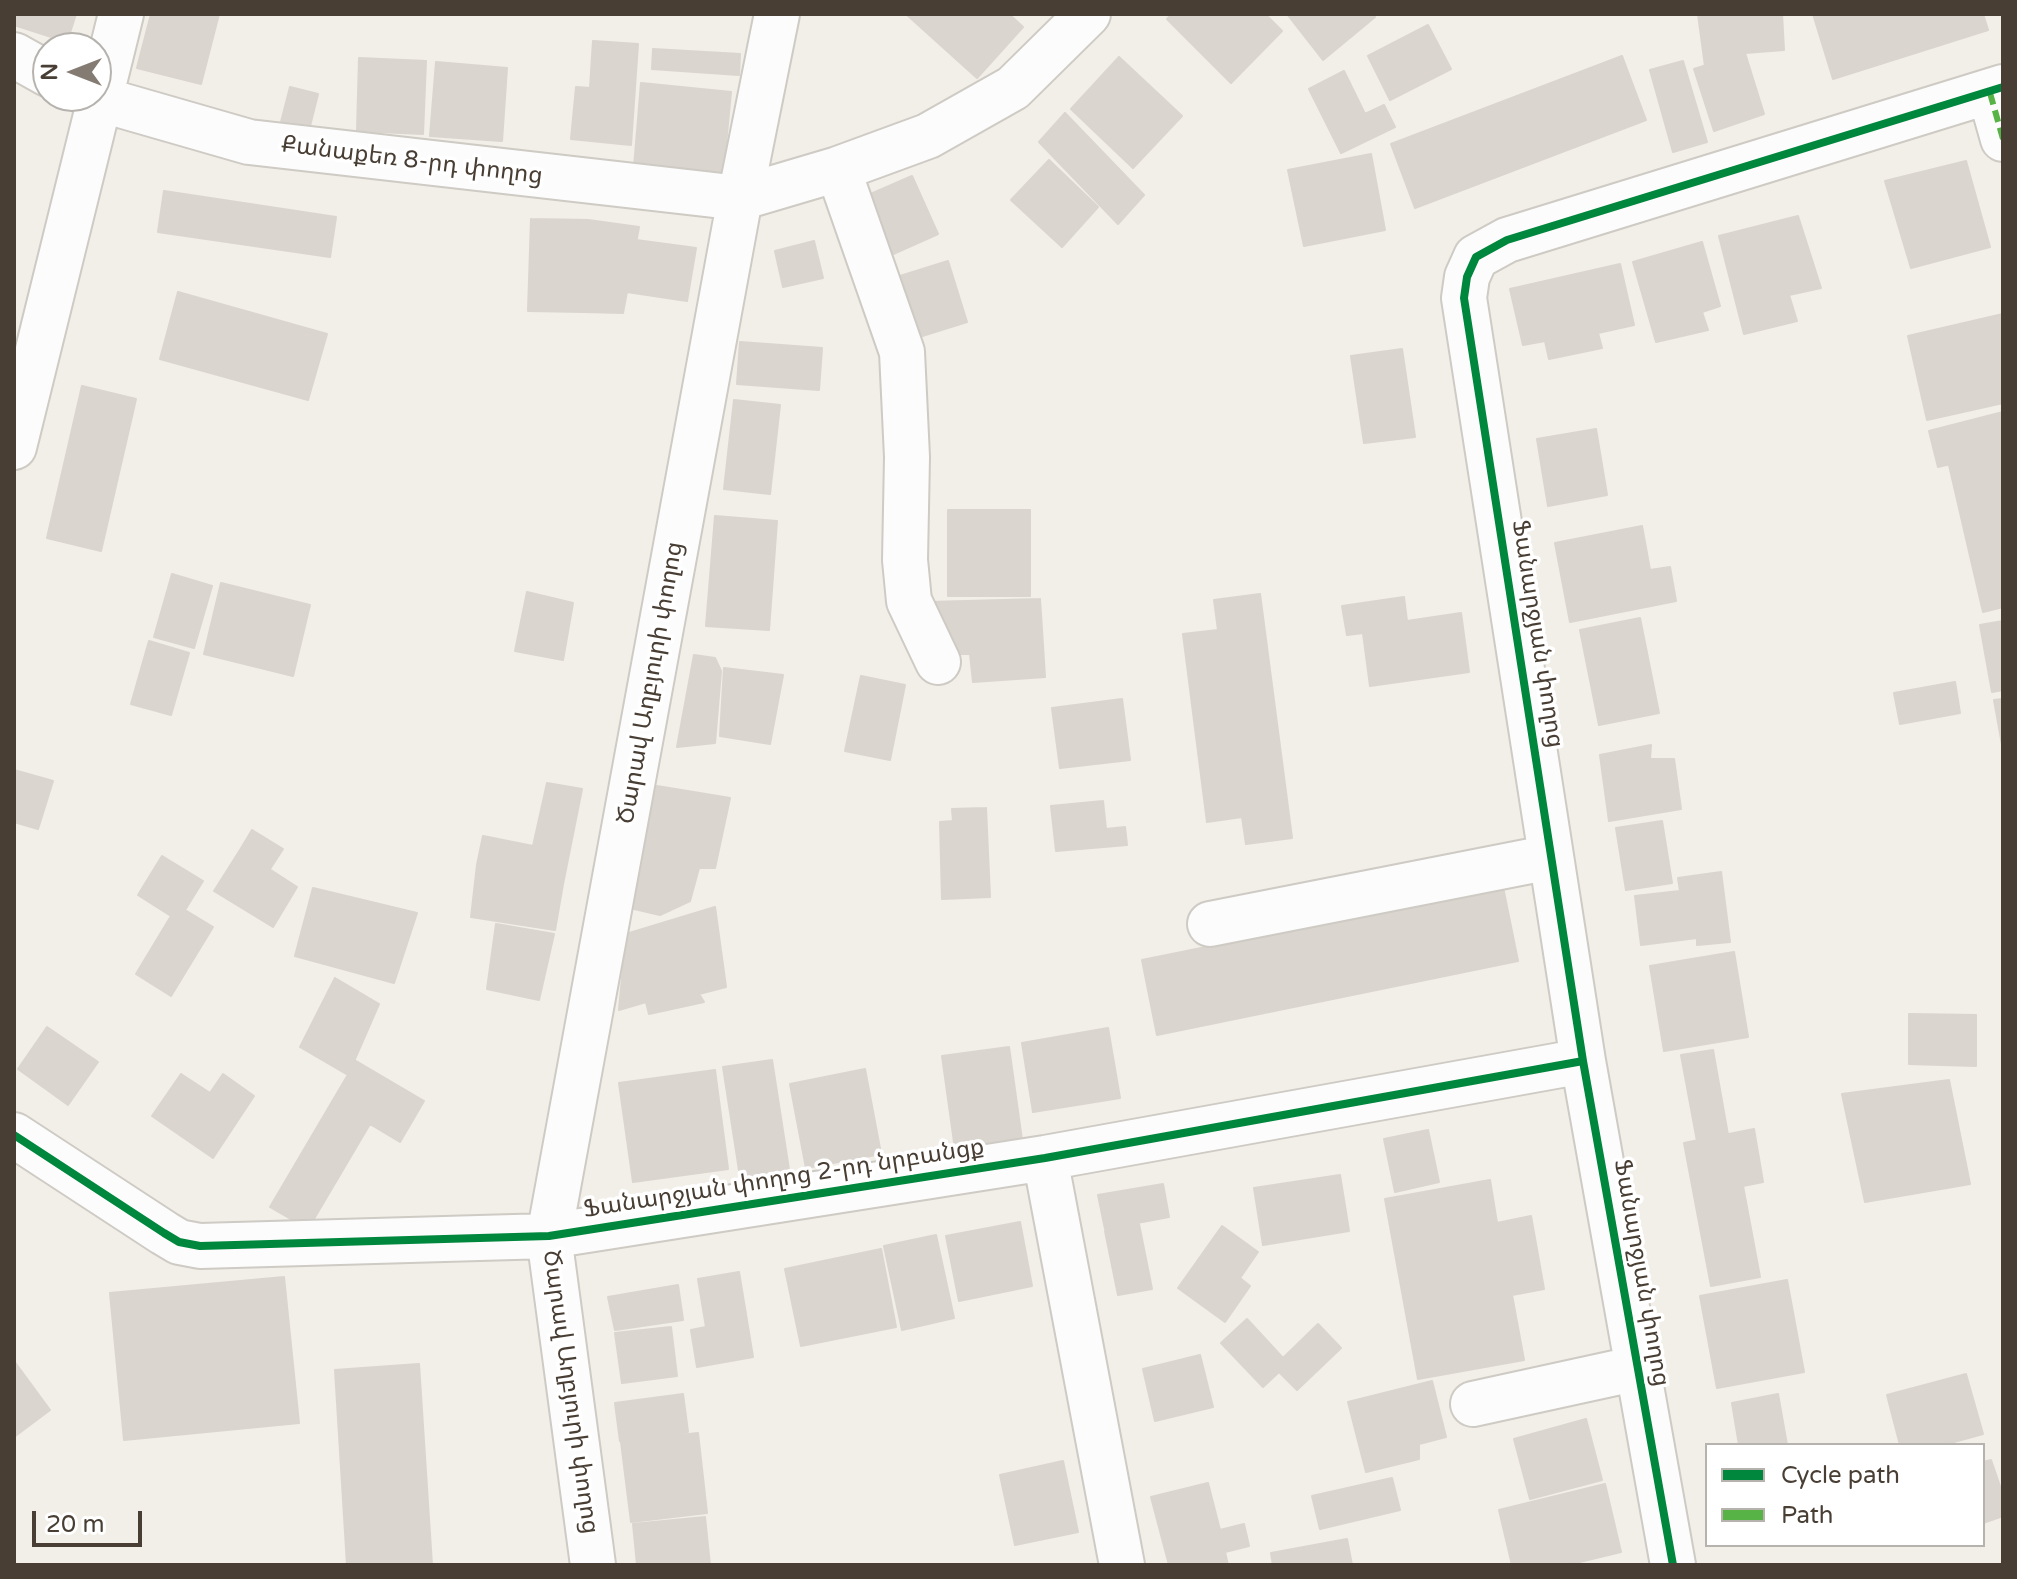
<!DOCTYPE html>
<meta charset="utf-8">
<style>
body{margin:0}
#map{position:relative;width:2017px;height:1579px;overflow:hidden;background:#f2eee8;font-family:"Varela Round",sans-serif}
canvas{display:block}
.frame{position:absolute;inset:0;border:16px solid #483e34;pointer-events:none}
.legend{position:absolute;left:1705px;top:1443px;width:280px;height:104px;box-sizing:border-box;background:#fff;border:2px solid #b6b2ae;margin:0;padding:10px 14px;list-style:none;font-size:24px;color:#483e34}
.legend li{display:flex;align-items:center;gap:16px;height:40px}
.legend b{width:40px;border:2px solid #b6b2ae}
.north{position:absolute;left:32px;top:32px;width:80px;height:80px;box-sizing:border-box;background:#fff;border:2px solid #b6b2ae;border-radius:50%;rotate:270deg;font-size:22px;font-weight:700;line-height:32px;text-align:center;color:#483e34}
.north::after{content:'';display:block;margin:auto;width:28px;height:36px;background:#847c73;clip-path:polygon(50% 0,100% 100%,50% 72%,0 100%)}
.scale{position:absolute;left:32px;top:1511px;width:110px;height:36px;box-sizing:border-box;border:4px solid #483e34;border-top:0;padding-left:10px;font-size:24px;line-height:28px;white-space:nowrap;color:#483e34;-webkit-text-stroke:6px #fff;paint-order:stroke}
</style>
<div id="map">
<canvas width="2017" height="1579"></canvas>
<div class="frame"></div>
<ul class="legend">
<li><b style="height:10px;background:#00873e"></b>Cycle path</li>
<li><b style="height:10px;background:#57b346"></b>Path</li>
</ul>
<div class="north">N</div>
<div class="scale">20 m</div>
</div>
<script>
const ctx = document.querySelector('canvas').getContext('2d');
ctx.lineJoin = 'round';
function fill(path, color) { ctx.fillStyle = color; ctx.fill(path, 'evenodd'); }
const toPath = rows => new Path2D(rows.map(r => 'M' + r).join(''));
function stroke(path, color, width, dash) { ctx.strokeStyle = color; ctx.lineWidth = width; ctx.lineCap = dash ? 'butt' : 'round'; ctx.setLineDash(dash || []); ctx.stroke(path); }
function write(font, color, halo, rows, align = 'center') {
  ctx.font = font + ' "Varela Round","Noto Sans Armenian",sans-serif'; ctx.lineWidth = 7; ctx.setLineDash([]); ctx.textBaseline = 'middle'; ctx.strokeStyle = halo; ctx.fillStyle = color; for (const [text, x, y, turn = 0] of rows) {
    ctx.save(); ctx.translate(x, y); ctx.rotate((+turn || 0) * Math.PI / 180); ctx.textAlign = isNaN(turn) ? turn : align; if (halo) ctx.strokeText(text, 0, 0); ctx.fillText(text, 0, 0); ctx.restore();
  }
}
const building = toPath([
 [14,14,76,14,67,42,14,25,14,14],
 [151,14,219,14,201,84,137,68,151,14],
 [906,14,1009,14,1023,27,977,78,906,14],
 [1172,14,1265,14,1282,31,1231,83,1167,19,1172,14],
 [1287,14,1372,14,1375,17,1323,60,1287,14],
 [1698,14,1782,14,1784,50,1745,53,1705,66,1698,14],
 [1813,14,1983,14,1988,30,1833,79,1813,14],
 [1428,25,1451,69,1390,100,1368,56,1428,25],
 [593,41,638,44,631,145,571,139,576,87,590,88,593,41],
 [653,49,740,54,739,75,652,69,653,49],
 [1745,53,1764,114,1714,131,1694,69,1745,53],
 [1622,56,1646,120,1415,208,1391,144,1622,56],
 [1119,57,1182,116,1133,168,1071,109,1119,57],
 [359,58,426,61,423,134,357,131,359,58],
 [1683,61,1707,142,1673,152,1650,70,1683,61],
 [436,62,507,68,502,141,430,136,436,62],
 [1344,71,1365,114,1384,105,1395,127,1341,153,1309,89,1344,71],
 [641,83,731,92,722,187,633,179,641,83],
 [290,87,318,94,309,130,281,122,290,87],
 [1065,113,1144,195,1118,224,1039,142,1065,113],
 [1371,154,1385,230,1304,246,1288,170,1371,154],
 [1049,160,1098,207,1062,247,1011,200,1049,160],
 [1966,161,1990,247,1911,268,1885,181,1966,161],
 [912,176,938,234,891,255,866,196,912,176],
 [164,191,336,217,330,257,158,232,164,191],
 [1798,216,1821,288,1789,295,1797,321,1744,334,1719,236,1798,216],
 [531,219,588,220,585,312,528,311,531,219],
 [588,220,639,227,623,313,585,312,588,220],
 [636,240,696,248,687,301,627,292,636,240],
 [814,241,823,278,783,287,775,251,814,241],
 [1702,242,1720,306,1702,312,1708,330,1656,342,1633,262,1702,242],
 [948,261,967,322,919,337,900,276,948,261],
 [1620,264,1634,325,1598,333,1602,348,1549,359,1545,341,1523,345,1510,289,1620,264],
 [178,292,327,334,308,400,160,359,178,292],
 [2003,314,2003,403,1927,420,1908,336,2003,314],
 [740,342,822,348,819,390,737,384,740,342],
 [1402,349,1415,437,1364,443,1351,356,1402,349],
 [82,386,136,399,101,551,47,538,82,386],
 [734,400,780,405,770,494,724,489,734,400],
 [2003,412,2003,451,1938,467,1929,431,2003,412],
 [1596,429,1607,495,1548,506,1537,439,1596,429],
 [2003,451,2003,607,1983,612,1949,465,2003,451],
 [948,510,1030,510,1030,596,948,596,948,510],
 [715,516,777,521,769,630,706,626,715,516],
 [1642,526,1650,570,1670,567,1676,601,1570,622,1555,543,1642,526],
 [172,574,212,586,194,648,154,637,172,574],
 [221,583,310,605,293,676,204,654,221,583],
 [527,592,573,603,563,660,515,651,527,592],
 [1260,594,1292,838,1246,844,1242,817,1207,822,1183,634,1218,630,1214,600,1260,594],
 [1404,597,1407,621,1461,613,1469,672,1370,686,1363,633,1347,635,1342,606,1404,597],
 [1040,599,1045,677,973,682,970,654,954,654,953,635,940,630,929,602,1040,599],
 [1640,618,1659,713,1599,725,1580,630,1640,618],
 [2003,621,2003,690,1992,692,1980,625,2003,621],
 [149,641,189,653,171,715,131,704,149,641],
 [694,655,715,658,721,671,715,743,677,747,694,655],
 [724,668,783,675,770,744,720,736,724,668],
 [861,676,905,685,890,760,845,751,861,676],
 [1955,682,1960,713,1900,724,1894,693,1955,682],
 [1122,699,1130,760,1060,768,1052,708,1122,699],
 [2003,699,2003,750,1994,700,2003,699],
 [1651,745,1650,759,1674,759,1681,809,1609,821,1600,755,1651,745],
 [14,770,53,781,38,829,14,822,14,770],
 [547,783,582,789,563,884,477,865,483,836,533,846,547,783],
 [657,786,730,798,715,868,699,868,690,901,660,915,630,908,657,786],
 [1103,801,1106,829,1125,827,1127,845,1056,851,1051,806,1103,801],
 [986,808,990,897,942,899,940,822,953,821,952,809,986,808],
 [1662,821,1672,883,1626,890,1616,828,1662,821],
 [252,830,283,849,270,869,240,850,252,830],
 [240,850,297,887,273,927,214,891,240,850],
 [162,856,203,881,185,910,213,927,171,996,136,974,171,916,138,895,162,856],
 [477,865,563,884,555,930,471,917,477,865],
 [1721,872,1730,942,1697,945,1697,938,1641,945,1635,896,1680,891,1678,878,1721,872],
 [1503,887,1518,961,1157,1035,1142,960,1503,887],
 [313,888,417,913,394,983,295,956,313,888],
 [715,907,726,987,699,994,704,1002,649,1014,646,1002,619,1010,626,934,715,907],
 [496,924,554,934,539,1000,487,989,496,924],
 [1734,952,1748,1037,1664,1051,1650,966,1734,952],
 [335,978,379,1004,348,1075,300,1047,335,978],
 [1909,1014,1976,1015,1976,1066,1909,1064,1909,1014],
 [47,1027,98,1062,68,1105,18,1069,47,1027],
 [1108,1028,1120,1098,1033,1112,1022,1043,1108,1028],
 [1009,1047,1022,1140,955,1149,942,1056,1009,1047],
 [1713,1050,1728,1135,1697,1141,1681,1055,1713,1050],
 [772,1060,790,1176,741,1183,723,1067,772,1060],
 [356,1061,424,1101,400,1142,370,1124,308,1229,270,1207,356,1061],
 [865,1069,881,1154,806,1168,790,1084,865,1069],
 [715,1070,728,1169,633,1182,619,1083,715,1070],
 [181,1074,210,1093,223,1074,254,1096,213,1158,152,1116,181,1074],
 [1949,1080,1970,1184,1865,1202,1842,1094,1949,1080],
 [1754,1129,1763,1182,1743,1186,1760,1277,1711,1286,1684,1143,1754,1129],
 [1428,1130,1439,1182,1395,1192,1384,1139,1428,1130],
 [1340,1175,1349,1231,1263,1245,1254,1188,1340,1175],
 [1490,1180,1497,1223,1531,1216,1544,1289,1512,1295,1524,1360,1418,1379,1385,1199,1490,1180],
 [1163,1184,1169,1217,1105,1229,1098,1195,1163,1184],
 [1020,1222,1032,1286,959,1301,946,1236,1020,1222],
 [1139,1224,1152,1289,1118,1295,1105,1231,1139,1224],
 [1222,1226,1258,1252,1240,1278,1250,1286,1225,1322,1178,1288,1222,1226],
 [936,1235,954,1318,902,1330,884,1246,936,1235],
 [881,1249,896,1327,801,1346,785,1269,881,1249],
 [739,1272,753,1357,697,1367,691,1330,706,1327,698,1279,739,1272],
 [284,1277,299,1423,124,1440,110,1293,284,1277],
 [1787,1280,1804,1372,1717,1388,1700,1296,1787,1280],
 [678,1285,683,1320,615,1330,608,1297,678,1285],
 [1247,1319,1283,1358,1318,1324,1341,1348,1297,1390,1279,1372,1263,1387,1221,1343,1247,1319],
 [671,1327,677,1376,622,1383,615,1333,671,1327],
 [1200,1355,1213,1407,1155,1421,1143,1369,1200,1355],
 [14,1361,50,1410,14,1437,14,1361],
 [419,1364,432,1565,347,1565,335,1370,419,1364],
 [1966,1374,1983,1434,1943,1445,1900,1445,1887,1395,1966,1374],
 [1432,1381,1446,1437,1419,1444,1419,1459,1366,1472,1348,1402,1432,1381],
 [683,1394,688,1432,620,1441,615,1403,683,1394],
 [1778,1394,1787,1445,1739,1445,1732,1403,1778,1394],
 [1586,1419,1602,1480,1530,1499,1514,1439,1586,1419],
 [698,1433,707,1513,631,1522,621,1442,698,1433],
 [1991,1460,2003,1495,2003,1516,1983,1523,1983,1462,1991,1460],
 [1063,1461,1078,1532,1015,1545,1000,1475,1063,1461],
 [1392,1478,1400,1510,1320,1529,1312,1496,1392,1478],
 [1208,1483,1220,1530,1244,1524,1249,1546,1225,1552,1228,1565,1169,1565,1151,1497,1208,1483],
 [1605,1484,1621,1552,1567,1565,1512,1565,1499,1510,1605,1484],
 [705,1517,710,1565,733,1565,637,1565,633,1524,705,1517],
 [1347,1539,1352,1565,1273,1565,1271,1553,1347,1539]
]);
const minor = toPath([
 [14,55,48,74],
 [1990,93,2003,139],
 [89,96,249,142,740,198,838,169,928,136,1013,88,1088,14],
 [838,169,902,352,907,457,905,560,909,601,938,662],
 [14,447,121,14],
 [1210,924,1551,857],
 [14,1135,164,1233,179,1242,200,1246,549,1236,1045,1158,1583,1061],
 [1045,1158,1122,1565],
 [1473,1404,1638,1368],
 [593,1565,549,1236,740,198,777,14],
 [1673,1565,1583,1061,1464,298,1467,277,1476,257,1507,240,2003,87]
]);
const quiet = toPath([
 [1990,93,2003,139]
]);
const cycleway = toPath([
 [14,1135,164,1233,179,1242,200,1246,549,1236,1045,1158,1583,1061],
 [1673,1565,1583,1061,1464,298,1467,277,1476,257,1507,240,2003,87]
]);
const streetNames = [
 ["Քանաքեռ 8-րդ փողոց",412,161,7],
 ["Ֆանարջյան փողոց",1537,634,81],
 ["Ծարավ Աղբյուրի փողոց",651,683,-80],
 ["Ֆանարջյան փողոց 2-րդ նրբանցք",784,1179,-9],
 ["Ֆանարջյան փողոց",1641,1273,80],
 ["Ծարավ Աղբյուրի փողոց",570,1392,82]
];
fill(building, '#dad5cf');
stroke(building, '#dad5ce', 2);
stroke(minor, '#cecac4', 48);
stroke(minor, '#fdfcfc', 44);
stroke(quiet, '#57b346', 6, [12, 6]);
stroke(cycleway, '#00873e', 8);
write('24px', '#483e34', '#fff', streetNames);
</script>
